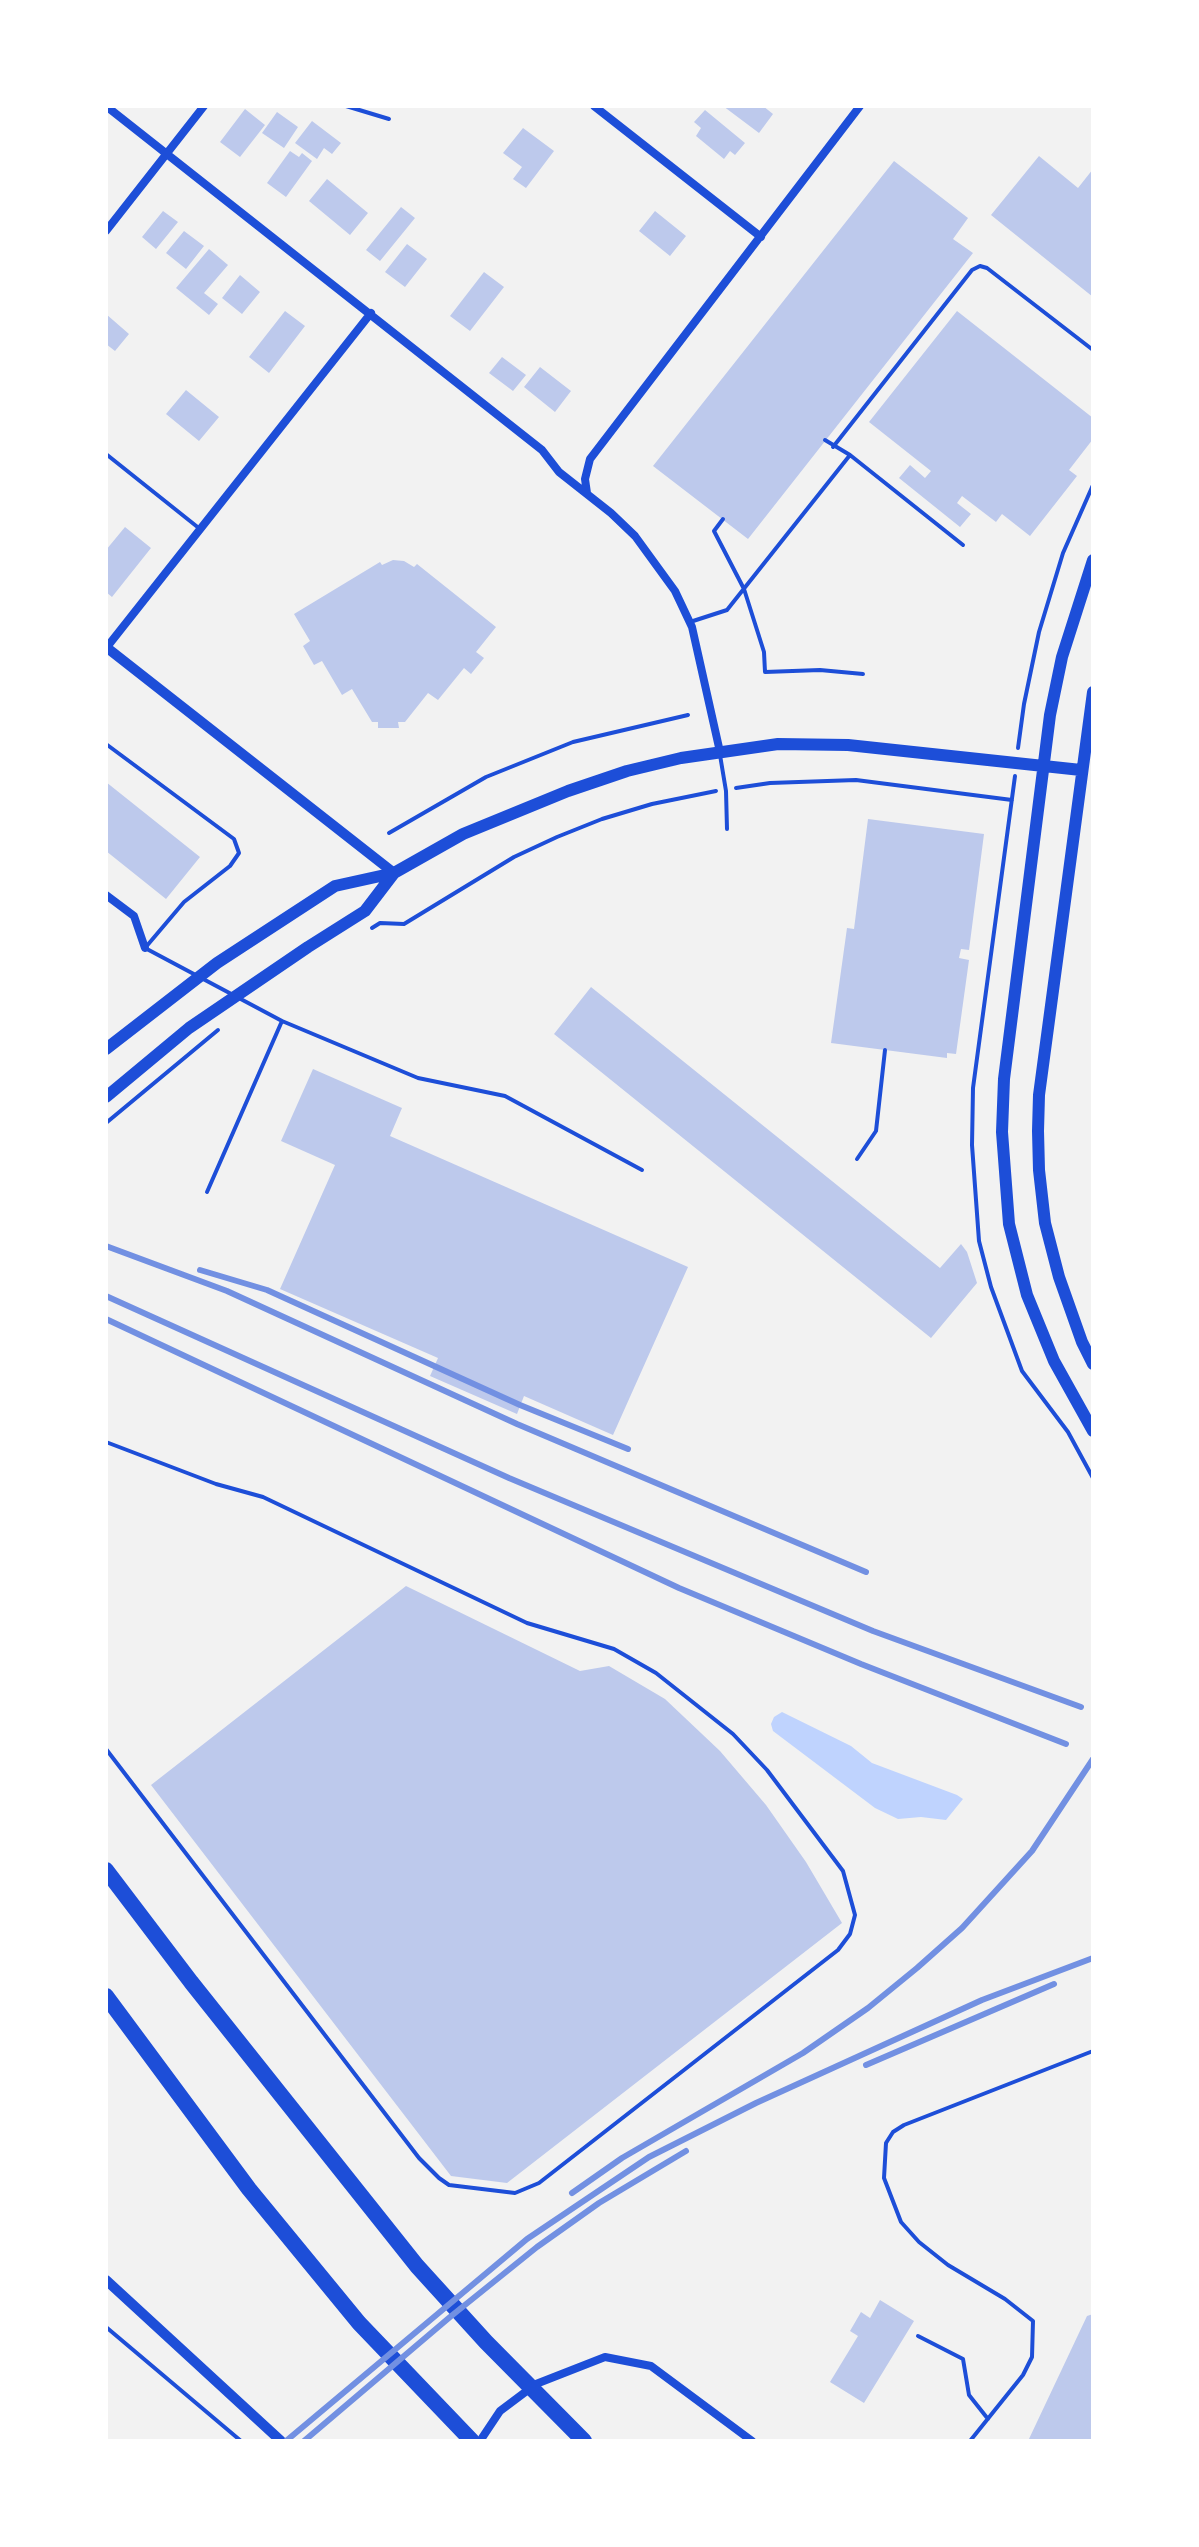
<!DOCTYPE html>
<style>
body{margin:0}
#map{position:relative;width:1199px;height:2547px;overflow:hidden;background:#f2f2f2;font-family:Inter,sans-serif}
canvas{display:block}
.frame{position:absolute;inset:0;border:108px solid #fff;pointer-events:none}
</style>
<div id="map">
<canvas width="1199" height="2547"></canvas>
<div class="frame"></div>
</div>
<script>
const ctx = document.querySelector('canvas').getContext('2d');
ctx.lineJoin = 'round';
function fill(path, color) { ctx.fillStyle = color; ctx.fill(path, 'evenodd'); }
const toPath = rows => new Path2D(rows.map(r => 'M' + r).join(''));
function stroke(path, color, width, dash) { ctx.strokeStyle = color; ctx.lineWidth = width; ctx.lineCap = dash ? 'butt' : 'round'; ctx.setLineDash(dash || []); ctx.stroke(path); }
const water = toPath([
 [782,1712,851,1746,872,1763,957,1795,963,1799,946,1820,921,1817,898,1819,875,1808,773,1731,771,1724,774,1717]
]);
const building = toPath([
 [723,106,763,106,773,114,759,133],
 [245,109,265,125,240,157,220,142],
 [705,110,745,143,735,155,730,151,724,159,696,136,701,128,694,122],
 [277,112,298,127,284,148,262,133],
 [312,121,341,143,332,154,324,148,317,159,295,143],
 [523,128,554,151,526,188,513,179,522,167,503,153],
 [290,151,299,157,302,153,312,161,286,197,267,183],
 [1039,156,1078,188,1093,169,1093,297,991,215],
 [894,161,968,218,953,239,973,253,748,539,653,466],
 [327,179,368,213,350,235,309,201],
 [401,207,415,218,380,261,366,250],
 [163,211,178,222,156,249,142,237],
 [655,211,686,236,670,256,639,231],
 [184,231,204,246,186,269,166,253],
 [407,244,427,259,405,287,385,272],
 [209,249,228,265,204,293,218,304,209,315,176,288],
 [484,272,504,287,470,331,450,316],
 [240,275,260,292,242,314,222,298],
 [285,311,305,326,269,373,249,357],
 [957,311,1093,418,1093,439,1069,470,1077,476,1030,536,1002,514,996,522,962,496,957,503,971,514,960,527,899,478,910,465,925,478,931,471,869,422],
 [106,314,129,334,115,351,106,344],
 [502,357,526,375,513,391,489,373],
 [540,367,571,391,555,412,524,387],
 [186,390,219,417,199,441,166,414],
 [125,527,151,548,112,597,106,592,106,550],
 [393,560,404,561,414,567,417,564,496,627,476,652,484,658,471,674,464,668,438,700,428,693,405,722,398,722,399,728,378,728,378,722,372,722,352,689,342,695,322,661,314,665,303,646,310,641,294,614,380,562,382,565],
 [106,782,200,857,166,899,106,851],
 [868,819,984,834,969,950,961,949,959,958,969,960,956,1054,947,1053,947,1058,831,1043,847,928,854,929],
 [591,987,940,1268,961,1244,967,1252,977,1283,931,1338,554,1034],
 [313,1069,402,1108,390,1136,688,1267,613,1435,524,1396,517,1414,430,1376,438,1358,280,1289,335,1165,281,1141],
 [406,1586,580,1671,609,1666,665,1699,720,1751,766,1805,806,1862,842,1923,507,2183,451,2176,151,1785],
 [880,2300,914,2321,864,2403,830,2382,858,2336,850,2331,861,2312,870,2318],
 [1093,2314,1093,2441,1028,2441,1087,2316]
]);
const path = toPath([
 [1018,748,1024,704,1039,632,1063,553,1093,485],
 [1015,776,973,1088,972,1145,979,1241,991,1287,1022,1371,1068,1432,1093,1478],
 [736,788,770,783,856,780,1012,800],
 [389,833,486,777,573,742,688,715],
 [372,928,380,923,404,924,514,857,557,837,602,819,652,804,716,791],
 [106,1123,218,1030],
 [106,2327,241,2441]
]);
const service = toPath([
 [346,106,389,119],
 [825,440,850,455,963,545],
 [833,447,972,270,980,266,987,268,1093,350],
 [106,454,200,529],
 [723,519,714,531,744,589,764,652,765,672,820,670,863,674],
 [690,622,727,610,850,455],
 [106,744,234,839,239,853,230,866,184,902,145,948,282,1021,207,1192],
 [720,755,726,791,727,829],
 [282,1021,418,1078,505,1096,642,1170],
 [857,1159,876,1131,885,1050],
 [106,1442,216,1484,263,1497,527,1623,614,1649,656,1673,733,1734,767,1770,843,1871,855,1915,850,1934,838,1950,539,2183,515,2193,449,2185,439,2178,419,2158,106,1749],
 [918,2336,963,2359,969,2395,988,2419],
 [970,2441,1023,2375,1032,2357,1033,2321,1005,2299,948,2265,919,2242,901,2222,884,2178,886,2143,893,2132,904,2125,1093,2051]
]);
const minor = toPath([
 [106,106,542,450,559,472,611,513,635,536,675,591,692,627,720,752],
 [594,106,761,237],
 [106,231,204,106],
 [587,493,585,479,590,459,860,106],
 [107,647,371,313],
 [106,895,134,916,145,948],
 [480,2441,500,2411,536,2384,605,2357,651,2366,752,2441]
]);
const tertiary = toPath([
 [106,647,394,873],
 [106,2280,281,2441]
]);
const secondary = toPath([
 [1093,560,1062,657,1050,715,1004,1079,1002,1132,1009,1224,1027,1295,1054,1361,1093,1431],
 [1093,692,1039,1095,1038,1131,1039,1170,1045,1223,1059,1277,1082,1342,1093,1364],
 [106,1049,217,963,335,886,394,873,463,834,568,791,627,771,681,758,778,744,848,745,1081,770],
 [106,1097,189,1028,308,947,365,911,394,873]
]);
const motorway = toPath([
 [106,1870,191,1982,417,2266,486,2342,584,2441],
 [106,1996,249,2189,359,2323,472,2441]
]);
const rail = toPath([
 [106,1246,227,1291,517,1424,866,1572],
 [200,1270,267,1290,520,1405,628,1449],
 [106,1296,509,1478,873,1631,1081,1707],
 [106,1319,679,1588,861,1664,1066,1744],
 [866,2065,1054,1984],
 [572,2193,622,2158,803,2053,868,2008,917,1968,962,1928,1032,1851,1093,1759],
 [286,2441,527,2239,649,2157,756,2103,982,2000,1093,1958],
 [304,2441,450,2317,537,2247,599,2203,686,2151]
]);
fill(water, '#bfd3fe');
fill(building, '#bdc9ec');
stroke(path, '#1d4ed8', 4);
stroke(service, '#1d4ed8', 4);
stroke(minor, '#1d4ed8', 8);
stroke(tertiary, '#1d4ed8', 10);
stroke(secondary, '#1d4ed8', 12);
stroke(motorway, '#1d4ed8', 16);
stroke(rail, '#7290e2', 6);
</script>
